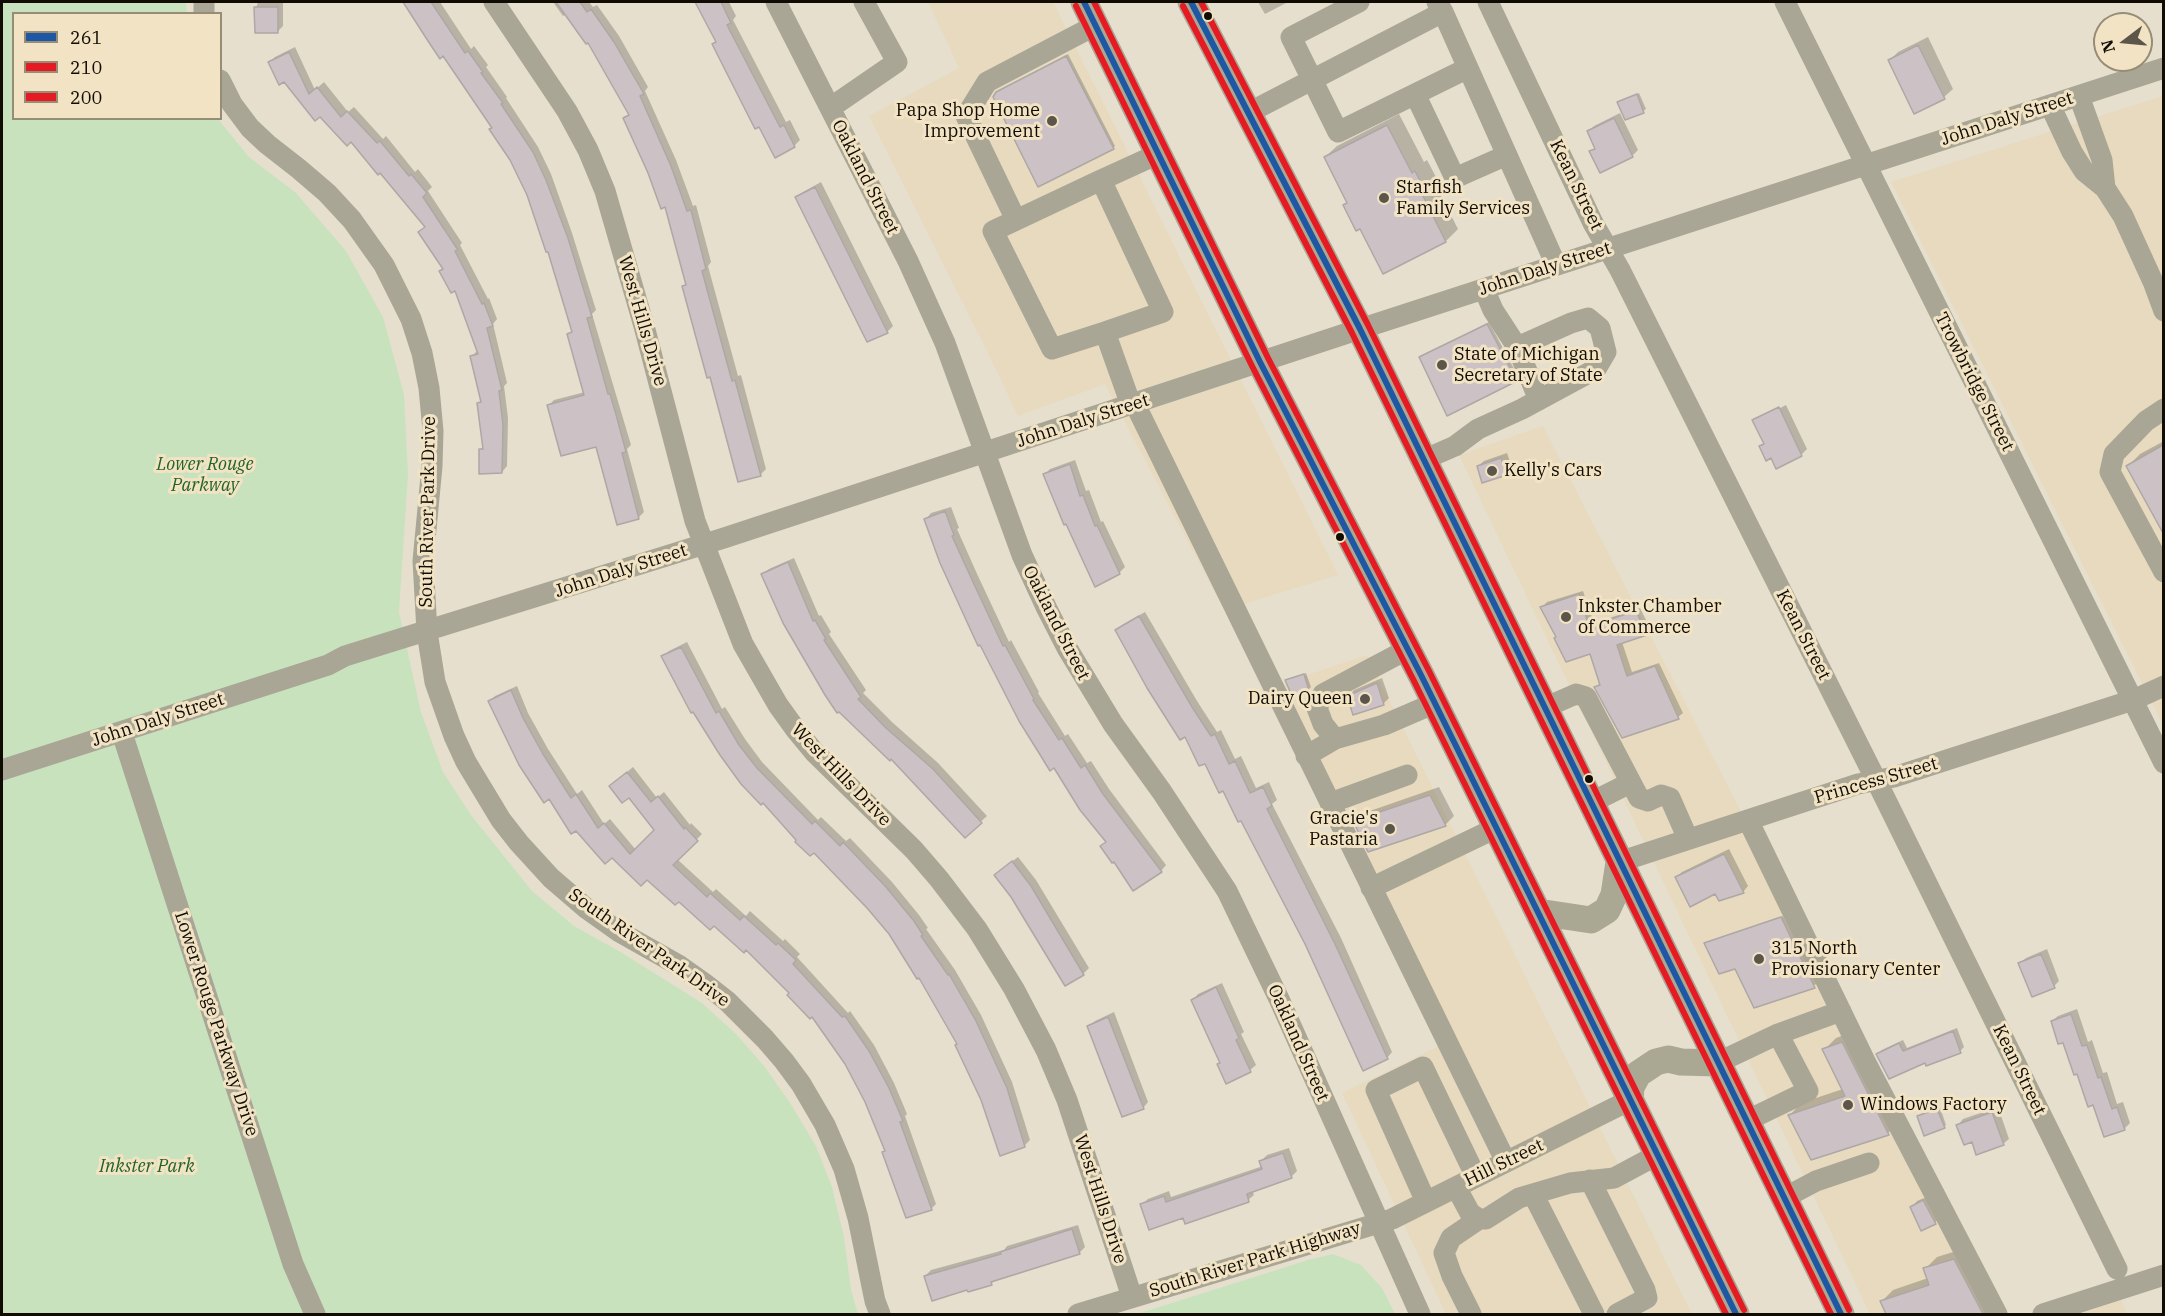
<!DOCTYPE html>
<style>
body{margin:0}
#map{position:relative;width:2165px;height:1316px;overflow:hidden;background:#e6dfce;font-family:"IBM Plex Serif",serif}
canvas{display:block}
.frame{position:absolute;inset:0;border:3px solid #110c03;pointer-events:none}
.legend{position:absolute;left:12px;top:12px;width:210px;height:108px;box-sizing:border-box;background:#f1e3c4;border:2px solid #978d77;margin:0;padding:8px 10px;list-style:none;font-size:18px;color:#110c03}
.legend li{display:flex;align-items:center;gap:12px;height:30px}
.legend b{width:30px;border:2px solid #978d77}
.north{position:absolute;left:2093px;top:12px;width:60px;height:60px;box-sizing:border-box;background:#f1e3c4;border:2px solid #978d77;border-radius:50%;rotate:254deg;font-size:16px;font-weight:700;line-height:24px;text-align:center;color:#110c03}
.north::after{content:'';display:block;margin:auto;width:21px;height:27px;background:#5c564a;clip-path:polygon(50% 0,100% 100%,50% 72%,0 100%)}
</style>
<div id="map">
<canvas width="2165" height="1316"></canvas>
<div class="frame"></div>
<ul class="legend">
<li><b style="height:8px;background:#1e57a3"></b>261</li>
<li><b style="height:8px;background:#e51a23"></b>210</li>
<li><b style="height:8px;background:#e51a23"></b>200</li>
</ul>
<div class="north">N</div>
</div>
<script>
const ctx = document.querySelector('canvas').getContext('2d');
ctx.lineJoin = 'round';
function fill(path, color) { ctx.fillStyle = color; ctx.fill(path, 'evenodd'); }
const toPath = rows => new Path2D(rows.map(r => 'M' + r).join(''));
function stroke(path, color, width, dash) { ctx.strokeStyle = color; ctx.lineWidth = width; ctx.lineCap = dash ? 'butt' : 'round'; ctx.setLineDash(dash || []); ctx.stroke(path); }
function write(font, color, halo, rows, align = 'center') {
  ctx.font = font + ' "IBM Plex Serif",serif'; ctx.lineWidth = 6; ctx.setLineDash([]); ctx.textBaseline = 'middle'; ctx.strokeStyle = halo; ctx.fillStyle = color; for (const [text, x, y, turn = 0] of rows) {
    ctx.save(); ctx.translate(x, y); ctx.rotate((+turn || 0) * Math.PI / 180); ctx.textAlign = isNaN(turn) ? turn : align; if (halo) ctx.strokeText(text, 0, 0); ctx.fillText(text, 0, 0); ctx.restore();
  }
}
const built = toPath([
 [928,2,1053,2,1338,575,1224,610,1105,384,1018,416,989,355,869,116,959,68],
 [2163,96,2163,725,1891,182],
 [1543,426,1999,1314,1870,1314,1459,455],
 [1367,655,1692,1314,1446,1314,1342,1093,1441,1045,1265,689],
 [2121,1300,2127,1314,2080,1314]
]);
const green = toPath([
 [2,2,186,2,187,13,14,14,14,118,218,119,249,157,296,193,346,251,383,317,404,394,408,475,399,612,421,712,443,772,471,815,532,891,574,926,619,951,702,1003,736,1034,765,1067,792,1106,816,1146,832,1187,844,1237,851,1290,858,1314,2,1314],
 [1333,1254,1361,1265,1382,1288,1395,1314,1137,1314,1308,1260]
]);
const shadow = toPath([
 [258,2,283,2,283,26,278,31,256,8],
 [405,2,440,2,471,49,474,46,488,65,486,67,507,97,506,98,538,147,551,174,572,233,596,310,592,314,631,445,627,449,644,512,638,518,597,445,549,405,554,400,585,392,569,334,573,330,549,250,528,194,493,128,443,54,441,56],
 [553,2,589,2,593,7,597,5,619,36,648,87,645,91,676,160,693,206,696,205,711,262,708,266,738,376,741,375,766,469,760,475,711,375,683,287,687,283,666,205,625,118,629,114,588,41,567,14,563,16],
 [696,2,729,2,736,16,733,20,786,122,790,120,800,140,794,146,714,44,717,41],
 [1258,2,1288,2,1265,14],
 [1928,37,1953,89,1944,97,1915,112,1889,61,1898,52],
 [295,47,315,90,324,82,348,112,354,107,383,139,386,136,415,172,418,169,432,187,428,191,462,243,460,245,488,299,489,298,497,319,493,324,507,383,504,386,508,418,507,466,502,472,481,449,484,446,479,404,482,400,472,356,478,350,455,289,420,232,426,226,351,140,270,62,275,57],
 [1068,54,1115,146,1113,148,997,93],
 [1639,93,1646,109,1643,111,1619,102],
 [1620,113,1638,150,1632,156,1591,152,1596,147,1588,132,1594,126],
 [1399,114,1424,162,1427,160,1437,179,1434,182,1458,229,1446,241,1383,272,1325,157,1337,146],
 [821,182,893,326,887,332,797,197,803,192],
 [1489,322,1519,378,1516,380,1420,358],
 [1786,405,1807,449,1801,455,1772,456,1760,446,1765,442,1754,420,1759,416,1759,419],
 [2164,441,2164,530,2128,466,2140,454],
 [1507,453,1512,468,1506,474,1478,466,1484,461],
 [1075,460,1086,491,1089,490,1101,522,1103,521,1125,567,1119,573,1045,474,1050,469],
 [951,507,959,528,957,529,978,576,1009,642,1011,640,1039,692,1038,693,1065,736,1068,734,1087,763,1091,761,1109,789,1166,865,1161,871,1114,860,1102,846,1107,841,926,519,931,513],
 [794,558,819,616,821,615,831,632,829,634,866,690,863,693,892,722,938,763,987,816,965,836,891,757,763,574,769,569],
 [1583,591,1594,623,1640,608,1651,630,1646,634,1622,642,1632,672,1659,663,1683,713,1678,717,1596,687,1600,683,1591,652,1557,636,1542,607,1547,602],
 [1145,612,1197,701,1217,732,1221,730,1235,759,1241,756,1256,788,1269,782,1277,800,1272,804,1341,938,1392,1052,1387,1058,1306,944,1224,789,1117,630,1122,625],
 [687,642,722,709,725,707,745,739,762,762,818,820,821,817,846,841,850,838,892,882,919,915,928,928,926,929,955,970,981,1015,1012,1082,1030,1140,1024,1146,982,1100,958,1044,919,976,890,933,869,907,814,851,798,840,663,657,669,651],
 [1306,673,1311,687,1308,690,1286,681],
 [1382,678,1389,698,1383,704,1349,696,1354,690],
 [517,686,528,713,548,749,577,794,582,790,604,824,610,819,636,850,656,830,616,781,633,767,657,798,664,792,690,825,691,823,702,834,677,859,713,892,716,889,746,916,750,911,783,941,785,939,800,954,797,957,848,1013,850,1011,874,1045,894,1083,907,1114,905,1116,936,1204,931,1209,887,1150,866,1101,846,1063,813,1015,746,948,647,878,641,884,490,701,495,696],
 [1439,787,1454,816,1445,825,1355,822,1364,813],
 [1729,849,1748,886,1743,892,1716,892,1676,878,1682,872],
 [1018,857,1036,880,1089,968,1083,974,1065,984,1012,896,1002,869],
 [1783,916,1817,984,1755,1006,1736,967,1705,943],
 [2047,949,2059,981,2054,986,2020,963,2026,958],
 [1222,983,1244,1032,1241,1034,1256,1065,1250,1070,1227,1082,1221,1062,1193,1000,1198,994],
 [2077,1009,2088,1042,2092,1040,2103,1073,2107,1072,2117,1104,2123,1102,2130,1123,2124,1129,2094,1103,2052,1021,2058,1016],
 [1114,1012,1148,1102,1143,1108,1089,1026,1095,1021],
 [1957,1028,1964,1047,1960,1051,1926,1060,1877,1054,1882,1050,1903,1040,1907,1048],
 [1854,1031,1900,1121,1888,1133,1811,1158,1790,1115,1801,1103,1843,1089,1824,1050,1836,1038],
 [1940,1107,1946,1125,1944,1127,1918,1117],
 [1998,1107,2009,1139,2003,1144,1973,1141,1958,1125,1963,1119],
 [1289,1148,1297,1171,1291,1177,1252,1190,1254,1195,1248,1200,1184,1217,1142,1204,1148,1199,1169,1191,1171,1197,1263,1166,1261,1161,1267,1155],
 [1929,1196,1940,1217,1935,1223,1912,1207,1917,1201],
 [1078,1225,1085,1247,1079,1253,996,1279,991,1284,968,1288,925,1276,931,1270,1004,1250,1007,1246],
 [1966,1248,1991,1314,1888,1314,1881,1302,1893,1290,1928,1278,1925,1269,1937,1257]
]);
const building = toPath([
 [403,2,431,2,465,53,468,51,483,72,481,73,503,103,501,104,533,152,546,180,568,238,592,317,587,318,608,394,610,394,617,418,626,452,622,453,639,519,617,525,596,447,561,456,547,405,584,395,567,334,572,332,548,252,546,252,527,195,510,160,489,129,492,128,443,56,440,59,428,41,403,2],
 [556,2,580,2,587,12,591,9,614,42,644,94,640,96,671,166,687,211,691,210,706,269,702,271,732,381,735,380,761,476,738,482,710,377,707,378,682,286,686,285,665,207,661,209,648,173,623,118,629,115,588,43,586,44,556,2],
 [695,2,721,2,731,23,727,25,780,127,784,125,795,147,775,158,759,127,755,129,712,44,716,42,695,2],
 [254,7,278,7,278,33,255,33,254,7],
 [1918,45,1945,99,1914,114,1888,60,1918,45],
 [289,52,309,94,317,87,341,117,347,111,377,143,380,141,409,176,411,174,427,193,423,197,458,250,455,251,482,304,484,303,493,326,487,328,502,390,499,391,503,425,502,473,479,474,479,449,483,449,477,403,481,402,470,356,478,354,455,291,451,293,439,271,443,269,418,232,425,227,380,173,378,175,351,142,347,146,320,117,315,121,284,82,279,85,268,62,289,52],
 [1066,56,1114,149,1038,187,993,97,996,92,1066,56],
 [1637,94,1644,113,1625,120,1617,102,1637,94],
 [1614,118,1633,157,1600,173,1589,151,1595,149,1587,131,1614,118],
 [1387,125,1412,173,1415,171,1426,192,1422,194,1446,242,1383,274,1360,229,1356,231,1343,205,1347,203,1324,157,1387,125],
 [815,187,888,333,867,342,795,197,815,187],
 [1487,324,1517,381,1447,416,1419,357,1487,324],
 [1779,407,1802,456,1776,469,1771,458,1766,461,1759,446,1764,444,1752,420,1779,407],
 [2163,445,2163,533,2126,466,2163,445],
 [1501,458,1507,475,1482,483,1477,466,1501,458],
 [1070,464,1080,496,1083,495,1095,526,1097,525,1120,574,1095,587,1066,524,1064,525,1043,474,1070,464],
 [945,511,954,535,952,536,973,582,1003,646,1005,645,1034,699,1033,700,1059,740,1062,738,1081,768,1085,765,1103,794,1162,872,1133,891,1114,862,1112,863,1100,846,1106,842,1080,810,1054,768,1050,771,1039,753,1019,721,980,645,978,646,940,563,924,519,945,511],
 [788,562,813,621,815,620,826,639,824,640,861,697,858,699,886,728,933,769,982,823,965,838,891,759,890,761,839,712,837,713,825,695,783,623,761,574,788,562],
 [1579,594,1589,626,1636,611,1647,635,1617,645,1627,676,1655,666,1679,719,1622,738,1594,687,1600,685,1590,654,1566,662,1554,638,1556,637,1540,607,1579,594],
 [1139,616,1192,707,1211,736,1215,734,1229,764,1235,761,1250,793,1263,787,1272,806,1267,809,1335,944,1388,1059,1363,1071,1305,944,1241,821,1238,822,1223,791,1219,793,1205,764,1199,766,1185,737,1180,740,1147,688,1115,630,1139,616],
 [681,647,716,713,719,711,739,745,757,768,812,824,815,821,840,846,843,842,886,887,914,921,923,935,921,936,948,975,949,974,976,1021,1007,1088,1025,1147,1000,1156,981,1100,955,1045,957,1044,919,978,917,979,889,934,867,908,814,853,810,856,795,842,796,840,763,803,761,805,741,784,720,755,693,712,691,713,661,656,681,647],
 [1304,674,1309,691,1292,696,1285,680,1304,674],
 [1377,683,1384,705,1353,715,1347,696,1377,683],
 [511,690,523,718,543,754,571,798,576,794,598,828,604,823,630,854,654,830,629,798,622,803,609,786,627,772,651,802,658,796,684,829,685,827,698,841,673,865,707,897,710,893,740,920,744,916,776,945,778,943,796,960,793,964,842,1017,845,1016,869,1051,889,1088,903,1121,900,1122,932,1210,906,1218,882,1152,885,1151,865,1102,845,1064,812,1017,810,1019,787,995,789,993,746,950,744,953,714,926,710,930,679,902,675,905,647,880,641,886,612,858,605,864,576,831,571,834,549,799,544,803,519,765,488,701,511,690],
 [1430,795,1446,826,1368,852,1353,821,1430,795],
 [1724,854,1744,893,1719,901,1715,894,1690,907,1675,877,1724,854],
 [1012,861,1031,886,1084,975,1065,986,1011,897,994,875,1012,861],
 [1781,917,1815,988,1754,1008,1735,969,1719,974,1704,943,1781,917],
 [2041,954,2055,988,2032,997,2018,963,2041,954],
 [1216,987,1239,1038,1236,1040,1251,1072,1226,1084,1217,1064,1220,1063,1191,1000,1216,987],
 [2071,1014,2082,1046,2087,1045,2098,1078,2101,1077,2112,1109,2117,1107,2125,1130,2104,1137,2093,1105,2088,1107,2077,1074,2074,1075,2063,1043,2058,1044,2051,1021,2071,1014],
 [1108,1017,1144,1109,1122,1117,1087,1026,1108,1017],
 [1953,1031,1961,1053,1926,1066,1925,1063,1889,1079,1876,1054,1899,1043,1903,1051,1953,1031],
 [1842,1042,1889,1135,1811,1160,1788,1115,1845,1096,1822,1049,1842,1042],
 [1937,1109,1945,1128,1924,1136,1917,1116,1937,1109],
 [1992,1112,2004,1145,1976,1155,1972,1142,1964,1145,1956,1125,1992,1112],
 [1283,1153,1292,1178,1247,1194,1249,1202,1185,1224,1183,1218,1149,1230,1140,1204,1164,1196,1166,1202,1262,1169,1259,1161,1283,1153],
 [1923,1200,1936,1224,1921,1231,1910,1207,1923,1200],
 [1072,1229,1080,1254,991,1282,992,1285,968,1292,967,1290,932,1301,924,1276,1001,1254,1000,1252,1072,1229],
 [1954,1259,1983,1314,1886,1314,1880,1301,1929,1285,1923,1268,1954,1259]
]);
const minor = toPath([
 [494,2,567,111,588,150,605,191,644,326,695,521,743,644,778,705,796,730,815,753,914,850,939,879,977,929,1014,989,1046,1050,1067,1100,1132,1297],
 [776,2,908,261,945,343,1022,555,1047,609,1067,648,1113,724,1162,792,1227,891,1279,999,1420,1314],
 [1359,2,1291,37,1338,132,1468,68],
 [1488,2,1593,223,1620,270,1876,780,2117,1269],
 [1785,2,2164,763],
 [1443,12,1556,265],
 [204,14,204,2],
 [220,80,232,104,250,128,267,144,299,169,327,193,352,220,384,265,411,319,422,353,429,388,433,431,432,466,423,561,427,632,435,682,454,736,466,762,501,820,519,843,551,878,587,909,618,931,680,966,704,983,727,1001,765,1039,784,1061,801,1084,825,1125,844,1169,858,1218,875,1301,880,1314],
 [1415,94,1455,178,1507,155],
 [2050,105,2072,152,2084,171,2105,188,2102,160,2079,96],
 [830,108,897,62,864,2],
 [1248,113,1443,12,1437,2],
 [1101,180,1158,154],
 [2105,188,2123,216,2154,284,2164,311],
 [1016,220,966,116,987,82,1096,25],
 [1105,332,1163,312,1101,180,993,231,1052,349,1105,332,1131,405],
 [1517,347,1539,400],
 [1135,404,1506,1162],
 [2164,409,2146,421,2114,454,2110,472,2164,572],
 [1423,460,1455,446,1478,429,1522,409,1596,369,1606,352,1600,328,1588,318,1571,323,1517,347,1493,310,1484,289],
 [1544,708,1576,694,1586,697,1639,798,1648,801,1661,795,1670,798,1688,839],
 [122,733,293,1264,315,1314],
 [1335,739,1323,724,1317,708,1323,694,1408,649],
 [1306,756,1335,739,1384,725,1435,703],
 [2,770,328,665,345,656,724,538,1360,329,2164,68],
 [1330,803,1407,775],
 [1590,803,1630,783],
 [1748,820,1865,1061,1997,1314],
 [1619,862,1858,784,1894,777,2133,700,2164,686],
 [1371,888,1496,828],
 [1717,1063,1778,1034],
 [1746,1121,1808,1091,1778,1034,1841,1011],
 [1590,1180,1645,1290,1647,1298,1617,1314],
 [1456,1187,1470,1213,1479,1219,1486,1219,1519,1198,1570,1183,1614,1178,1657,1155],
 [1533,1194,1594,1314],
 [1784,1198,1816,1181,1869,1163],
 [1426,1202,1376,1090,1423,1067,1476,1177],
 [1078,1314,1392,1219,1630,1100],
 [1471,1314,1452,1276,1444,1253,1451,1238,1479,1219],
 [2043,1314,2164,1275]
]);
const major = toPath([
 [1084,2,1260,362,1421,675,1736,1314],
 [1191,2,1360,329,1841,1314],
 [1538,912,1591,920,1607,910,1614,895,1619,862],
 [1630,1100,1631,1087,1638,1074,1656,1062,1668,1059,1681,1062,1717,1063]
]);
const bus1 = toPath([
 [1084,2,1260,362,1421,675,1736,1314],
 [1191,2,1360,329,1841,1314]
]);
const bus2 = toPath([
 [1076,6,1252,366,1413,679,1726,1314],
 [1183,6,1352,333,1831,1314]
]);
const bus3 = toPath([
 [1094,2,1268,358,1429,671,1744,1310],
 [1201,2,1368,325,1849,1310]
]);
const markers = [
 [1208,16,5,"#110c03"],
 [1052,121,6,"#5c564a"],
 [1384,198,6,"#5c564a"],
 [1442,365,6,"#5c564a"],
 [1492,471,6,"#5c564a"],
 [1340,537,5,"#110c03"],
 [1566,617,6,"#5c564a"],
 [1365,699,6,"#5c564a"],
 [1589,779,5,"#110c03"],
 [1390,829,6,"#5c564a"],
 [1759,959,6,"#5c564a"],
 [1848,1105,6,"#5c564a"]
];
const poiNames = [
 ["Papa Shop Home",1040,111,"right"],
 ["Improvement",1040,132,"right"],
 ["Starfish",1396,188],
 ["Family Services",1396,209],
 ["State of Michigan",1454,355],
 ["Secretary of State",1454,376],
 ["Kelly's Cars",1504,471],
 ["Inkster Chamber",1578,607],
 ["of Commerce",1578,628],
 ["Dairy Queen",1353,699,"right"],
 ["Gracie's",1378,819,"right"],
 ["Pastaria",1378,840,"right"],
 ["315 North",1771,949],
 ["Provisionary Center",1771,970],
 ["Windows Factory",1860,1105]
];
const streetNames = [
 ["John Daly Street",2007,119,-18],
 ["Oakland Street",865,177,63],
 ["Kean Street",1576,185,64],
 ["John Daly Street",1545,269,-18],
 ["West Hills Drive",642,321,74],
 ["Trowbridge Street",1974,382,63],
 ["John Daly Street",1083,421,-18],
 ["South River Park Drive",428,512,-89],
 ["John Daly Street",621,571,-18],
 ["Oakland Street",1056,623,63],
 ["Kean Street",1803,635,63],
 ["John Daly Street",158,720,-18],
 ["West Hills Drive",841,775,46],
 ["Princess Street",1876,781,-16],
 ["South River Park Drive",649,948,35],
 ["Lower Rouge Parkway Drive",216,1024,72],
 ["Oakland Street",1298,1043,66],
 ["Kean Street",2019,1070,64],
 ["Hill Street",1504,1163,-26],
 ["West Hills Drive",1100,1199,72],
 ["South River Park Highway",1255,1260,-17]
];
const parkNames = [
 ["Lower Rouge",205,465],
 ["Parkway",205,486],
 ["Inkster Park",147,1167]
];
fill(built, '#e7dabe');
fill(green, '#c9e2be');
fill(shadow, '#0003');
fill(building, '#ccc2c5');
stroke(building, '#ada7a5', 1.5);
stroke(minor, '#a9a695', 21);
stroke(major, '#aaa792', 27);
stroke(bus1, '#1e57a3', 6);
stroke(bus2, '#e51a23', 6);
stroke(bus3, '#e51a23', 6);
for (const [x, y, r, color] of markers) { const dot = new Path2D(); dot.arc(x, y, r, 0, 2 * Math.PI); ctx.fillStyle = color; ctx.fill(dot); stroke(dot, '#f1e3c4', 2); }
write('18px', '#110c03', '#f1e3c4', poiNames, 'left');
write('18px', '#110c03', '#f1e3c4', streetNames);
write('italic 18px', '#226426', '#f1e3c4', parkNames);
</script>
